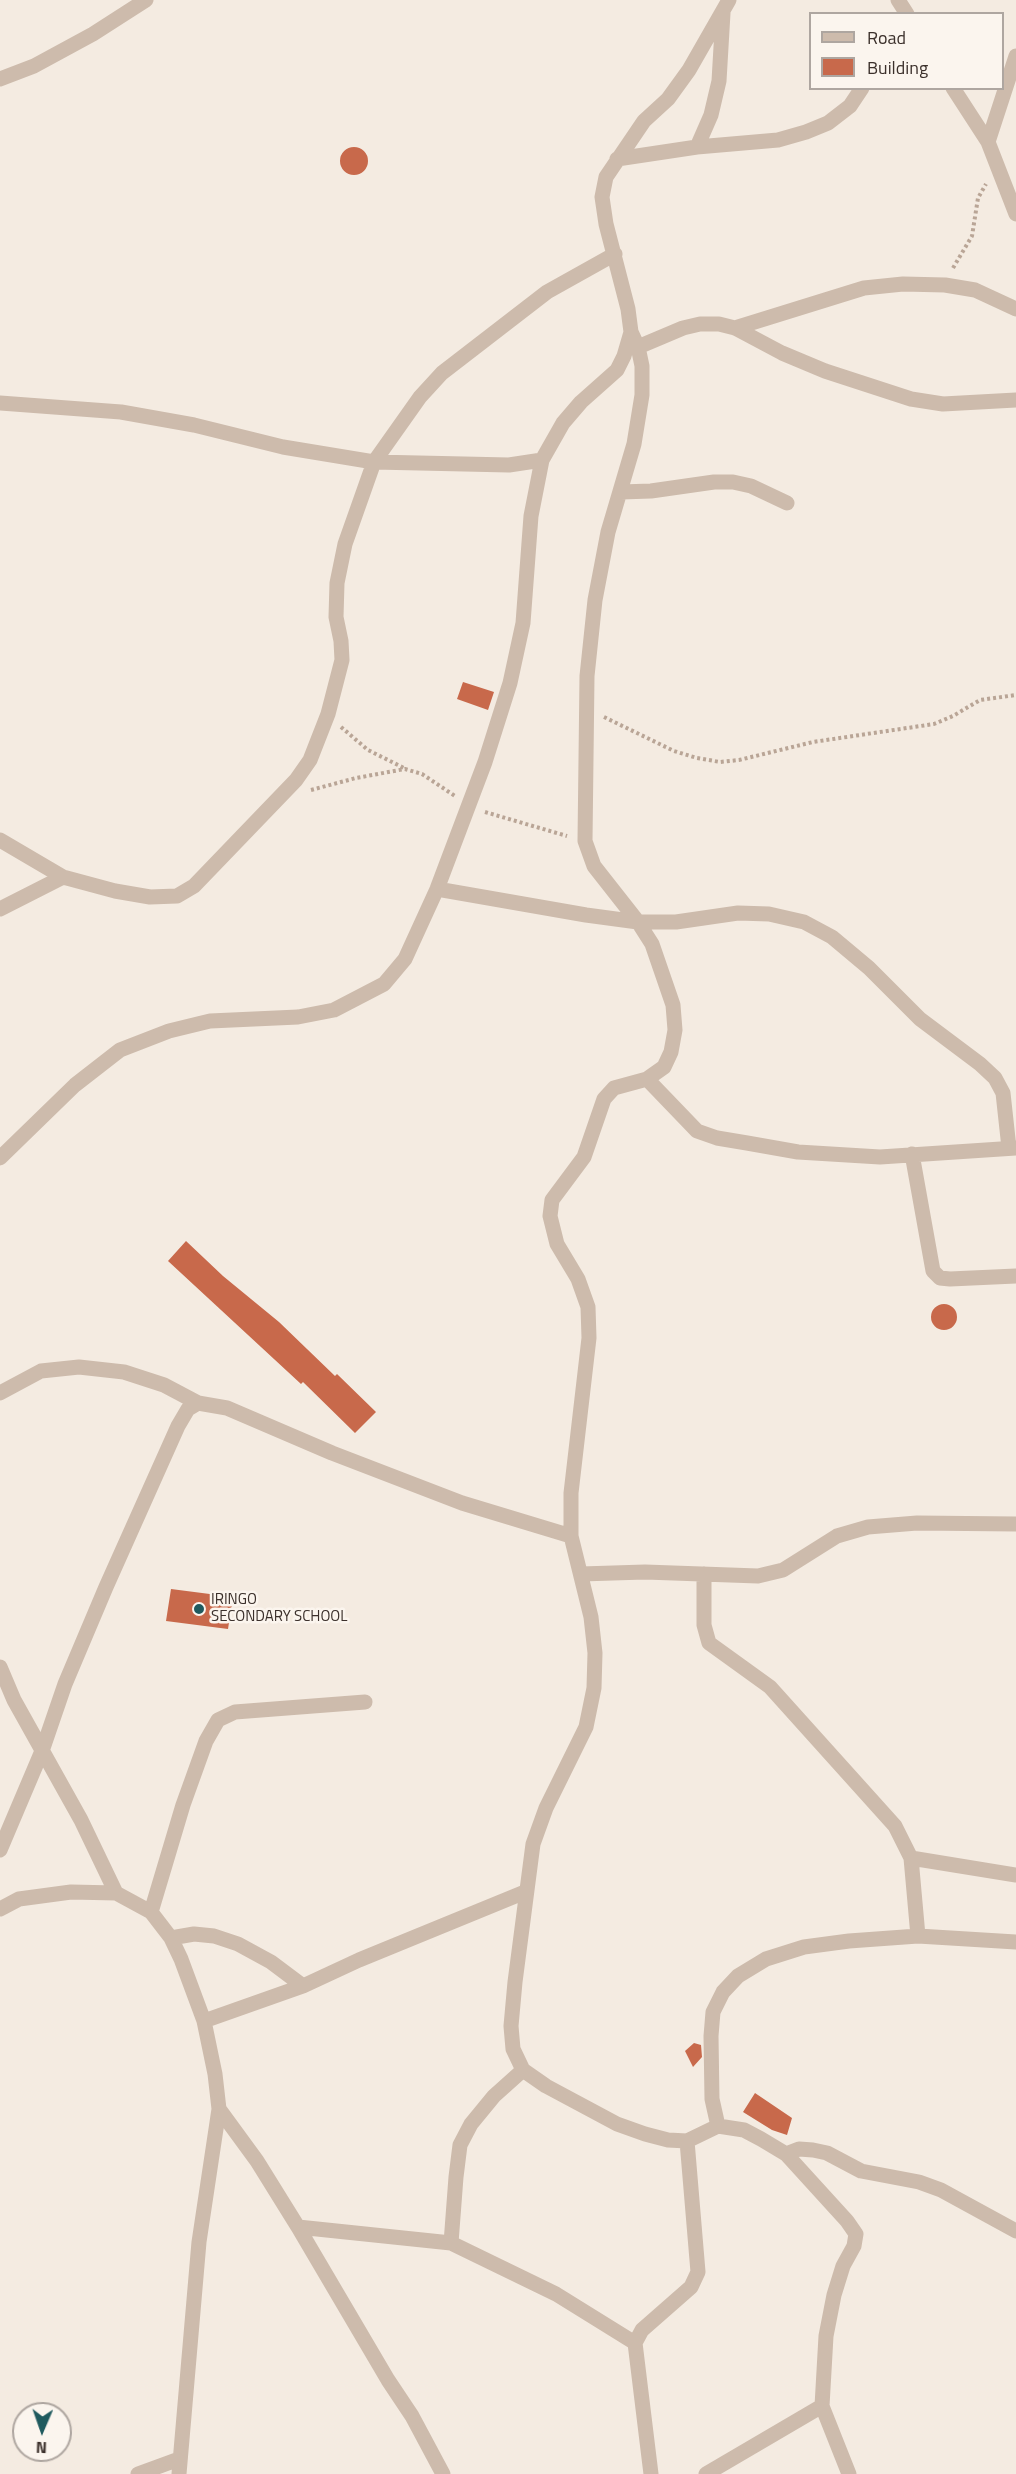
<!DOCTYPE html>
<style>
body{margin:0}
#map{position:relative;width:1016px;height:2474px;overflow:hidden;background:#f4ebe1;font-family:"Titillium Web",sans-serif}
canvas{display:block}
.legend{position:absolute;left:809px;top:12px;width:195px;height:78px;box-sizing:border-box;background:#fbf5ee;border:2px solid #aea6a0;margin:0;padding:8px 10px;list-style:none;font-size:18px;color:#3b302b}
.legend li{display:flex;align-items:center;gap:12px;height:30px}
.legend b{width:30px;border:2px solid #aea6a0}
.north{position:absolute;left:12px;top:2402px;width:60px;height:60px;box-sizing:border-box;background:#fbf5ee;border:2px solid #aea6a0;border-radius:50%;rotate:182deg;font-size:16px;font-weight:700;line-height:24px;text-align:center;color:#3b302b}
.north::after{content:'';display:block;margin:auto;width:21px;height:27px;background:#1f5a5e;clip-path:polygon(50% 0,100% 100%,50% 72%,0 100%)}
</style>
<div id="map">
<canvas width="1016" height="2474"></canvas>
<ul class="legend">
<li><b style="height:8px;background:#cdbbac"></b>Road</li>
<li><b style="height:16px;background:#c8694b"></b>Building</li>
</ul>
<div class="north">N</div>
</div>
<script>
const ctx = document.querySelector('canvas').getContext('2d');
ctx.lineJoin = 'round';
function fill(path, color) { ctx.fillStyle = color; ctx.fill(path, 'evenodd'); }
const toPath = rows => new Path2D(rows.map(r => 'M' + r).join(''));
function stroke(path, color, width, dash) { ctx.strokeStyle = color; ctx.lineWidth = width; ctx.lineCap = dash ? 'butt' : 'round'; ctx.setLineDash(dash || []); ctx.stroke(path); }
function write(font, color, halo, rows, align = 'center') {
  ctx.font = font + ' "Titillium Web",sans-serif'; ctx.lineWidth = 5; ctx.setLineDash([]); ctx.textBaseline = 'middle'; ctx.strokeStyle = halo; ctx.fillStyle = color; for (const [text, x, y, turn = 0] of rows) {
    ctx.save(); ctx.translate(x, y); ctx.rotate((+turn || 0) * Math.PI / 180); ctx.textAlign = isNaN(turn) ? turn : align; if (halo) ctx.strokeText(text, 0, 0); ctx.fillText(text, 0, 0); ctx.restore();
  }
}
const building = toPath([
 '340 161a14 14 0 1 1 28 0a14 14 0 1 1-28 0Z',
 [463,682,494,692,488,710,457,699],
 [186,1241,223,1276,279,1322,335,1376,337,1374,376,1412,355,1433,303,1382,301,1384,168,1261],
 '931 1317a13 13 0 1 1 26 0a13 13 0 1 1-26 0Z',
 [171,1589,233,1597,228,1629,166,1621],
 [694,2043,701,2045,702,2057,693,2067,685,2051],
 [755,2093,792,2118,787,2135,772,2130,743,2112]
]);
const path = toPath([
 [953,268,972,236,978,198,986,184],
 [604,717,674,751,697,758,720,762,739,760,813,742,934,724,953,716,980,700,1016,695],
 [341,727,368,750,404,768],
 [311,790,356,778,405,769,422,774,455,796],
 [485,812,567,836]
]);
const minor = toPath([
 [898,0,907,14],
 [0,79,34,66,93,34,146,0],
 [953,88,988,142,1016,214],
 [988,142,1016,56],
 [697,147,711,115,719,81,723,13],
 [617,159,697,147,778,140,806,132,828,123,850,106,862,88],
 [735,328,864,288,903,284,945,285,975,290,1016,309],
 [631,332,638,347,642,366,642,395,634,444,608,532,595,600,587,676,585,841,594,866,638,922,652,944,673,1005,675,1030,671,1052,664,1067,647,1079,614,1088,604,1099,584,1157,552,1200,550,1216,557,1244,578,1279,588,1307,589,1338,571,1493,571,1536,591,1617,595,1653,594,1688,586,1727,546,1808,533,1844,515,1982,511,2026,513,2049,523,2070,546,2086,617,2124,645,2134,668,2140,687,2141,718,2126,744,2130,761,2139,786,2154,847,2221,856,2234,854,2246,843,2266,834,2295,826,2336,822,2406,849,2474],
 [638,347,683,328,700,324,719,324,735,328,782,353,825,371,911,399,943,404,1016,400],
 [0,403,121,412,194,425,283,447,374,462,509,465,542,460],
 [621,492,651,491,714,482,733,482,751,486,787,503],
 [0,840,63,877,115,891,150,897,177,896,194,886,296,780,310,760,328,714,342,660,341,641,336,617,337,583,345,544,374,462,420,397,442,373,547,292,615,254],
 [437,889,586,915,638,922,676,922,738,913,769,914,804,922,832,937,869,968,920,1019,980,1064,995,1078,1003,1093,1009,1148],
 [0,909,63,877],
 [647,1079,697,1131,717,1138,747,1143,798,1152,880,1157,1016,1148],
 [912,1154,933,1271,940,1278,950,1279,1016,1276],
 [0,1158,75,1085,120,1050,169,1031,210,1021,298,1017,334,1010,384,984,405,959,437,889,485,762,510,683,523,623,531,516,542,460,563,423,581,402,617,370,624,356,631,332,628,309,606,224,602,197,606,177,644,121,668,99,689,70,729,0],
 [0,1393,41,1371,79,1367,124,1372,164,1385,198,1403],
 [581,1574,645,1572,758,1576,783,1570,837,1536,868,1527,917,1523,1016,1524],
 [704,1574,704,1625,709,1643,770,1687,895,1826,911,1858,918,1936],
 [0,1667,14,1700,81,1820,116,1893],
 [0,1850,42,1751,65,1684,106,1587,178,1426,188,1409,198,1403,227,1408,332,1453,462,1503,571,1536],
 [911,1858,1016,1875],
 [0,1909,19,1899,71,1892,116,1893,151,1912,171,1938,181,1959,204,2021,215,2074,219,2109,199,2242,179,2474],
 [151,1912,183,1805,206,1741,218,1720,235,1712,365,1702],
 [171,1938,194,1934,214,1936,238,1944,271,1962,303,1986],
 [204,2021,303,1986,359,1960,525,1892],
 [219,2109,257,2161,298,2227,388,2380,412,2416,443,2474],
 [718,2126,712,2099,711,2036,713,2012,723,1992,738,1976,766,1959,804,1947,849,1941,918,1936,1016,1942],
 [786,2154,799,2149,813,2150,827,2153,861,2171,919,2182,941,2190,1016,2231],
 [298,2227,451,2243,556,2294,635,2343],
 [451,2243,456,2177,460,2145,471,2124,494,2096,523,2070],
 [138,2474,179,2459],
 [651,2474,635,2343,642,2330,691,2287,698,2272,687,2141],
 [706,2474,822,2406]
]);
const markers = [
 [199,1609,6,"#1f5a5e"]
];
const poiNames = [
 ["IRINGO",211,1600],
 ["SECONDARY SCHOOL",211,1617]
];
fill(building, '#c8694b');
stroke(path, '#b9a596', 4, [3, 3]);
stroke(minor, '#cdbbac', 15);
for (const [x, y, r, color] of markers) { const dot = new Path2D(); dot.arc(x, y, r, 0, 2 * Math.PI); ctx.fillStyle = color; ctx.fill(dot); stroke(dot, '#fbf5ee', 2); }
write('15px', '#3b302b', '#fbf5ee', poiNames, 'left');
</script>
